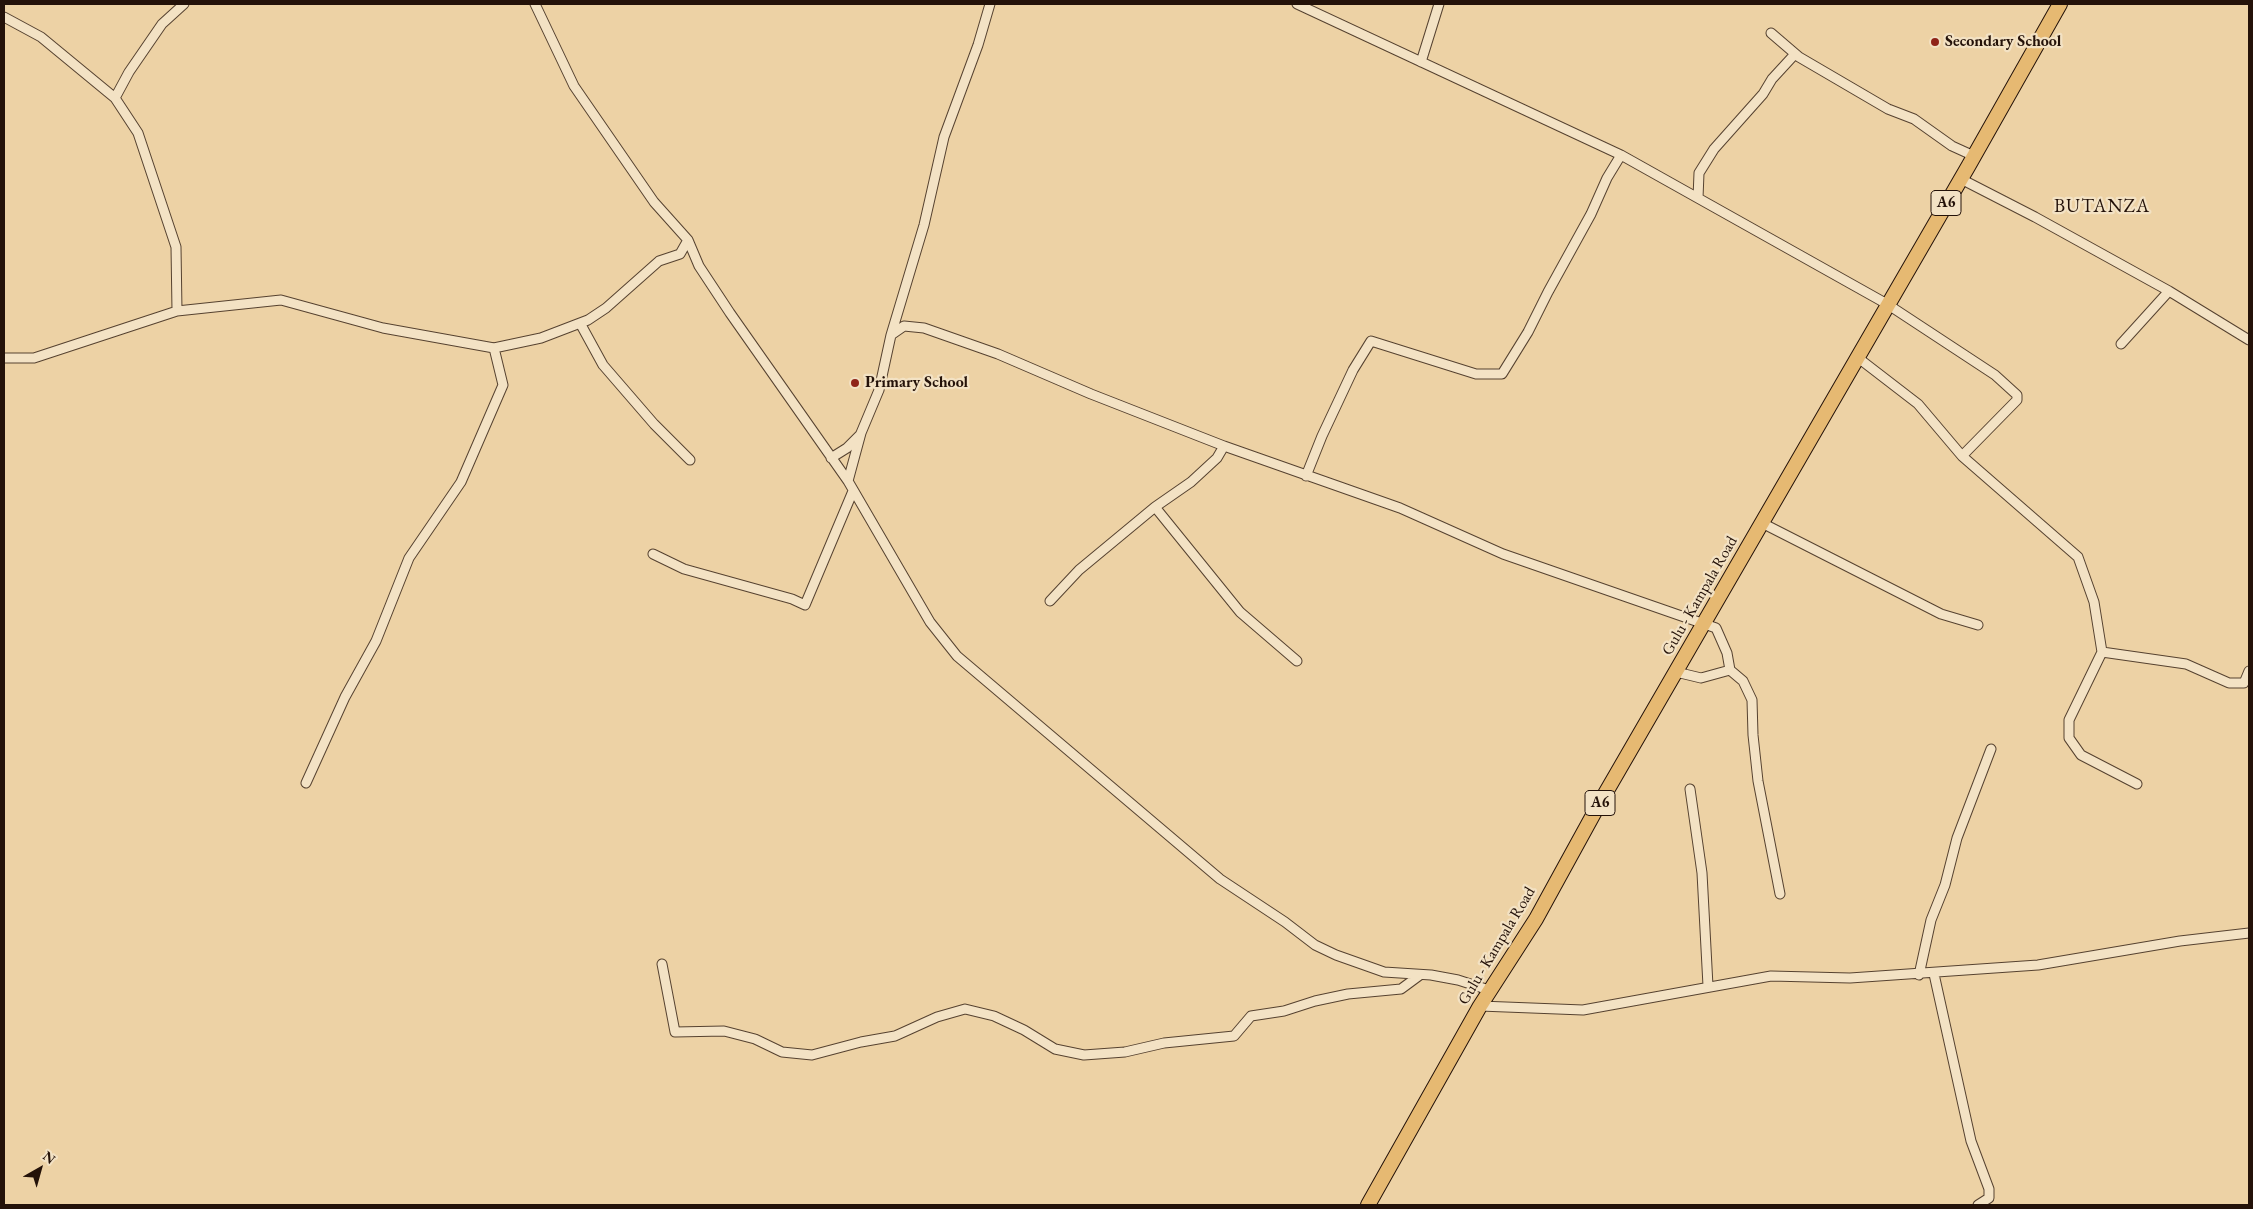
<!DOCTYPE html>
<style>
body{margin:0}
#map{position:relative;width:2253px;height:1209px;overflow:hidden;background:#edd2a5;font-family:"EB Garamond",serif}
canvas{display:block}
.frame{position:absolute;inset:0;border:5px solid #241209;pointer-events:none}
.north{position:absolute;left:15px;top:1144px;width:50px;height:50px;-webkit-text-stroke:4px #f3e2c4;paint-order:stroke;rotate:38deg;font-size:14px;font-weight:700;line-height:20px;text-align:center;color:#241209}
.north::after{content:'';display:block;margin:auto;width:18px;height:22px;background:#241209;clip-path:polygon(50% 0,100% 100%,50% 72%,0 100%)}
</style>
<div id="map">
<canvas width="2253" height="1209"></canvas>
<div class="frame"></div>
<div class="north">N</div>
</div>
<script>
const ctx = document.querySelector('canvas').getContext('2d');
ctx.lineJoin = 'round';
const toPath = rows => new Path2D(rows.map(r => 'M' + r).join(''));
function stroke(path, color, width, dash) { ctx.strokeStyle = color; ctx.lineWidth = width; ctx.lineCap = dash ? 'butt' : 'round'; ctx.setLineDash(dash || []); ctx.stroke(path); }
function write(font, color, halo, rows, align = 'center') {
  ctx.font = font + ' "EB Garamond",serif'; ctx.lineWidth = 4.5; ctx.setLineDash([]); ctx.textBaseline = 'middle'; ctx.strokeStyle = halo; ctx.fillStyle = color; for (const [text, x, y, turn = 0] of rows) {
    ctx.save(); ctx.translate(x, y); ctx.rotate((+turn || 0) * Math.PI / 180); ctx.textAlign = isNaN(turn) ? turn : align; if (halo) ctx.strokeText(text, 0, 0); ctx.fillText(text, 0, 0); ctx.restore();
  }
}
const minor = toPath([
 [535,4,574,86,654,202,688,240,699,266,730,313,848,481,930,622,957,656,1220,879,1285,922,1315,945,1336,955,1384,972,1431,975,1458,980,1489,990],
 [1297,4,1621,155,1887,304,1995,375,2017,395,2017,400,1962,456],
 [4,17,41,37,115,98,138,133,176,247,177,311],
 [1771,33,1799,57,1888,109,1914,119,1952,146,1974,156],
 [1421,62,1439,4],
 [115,98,129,72,162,24,184,4],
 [1961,179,2035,217,2169,291,2249,340],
 [1698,198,1699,173,1714,149,1763,94,1772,79,1795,54],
 [580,323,603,365,654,424,690,460],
 [891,335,924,225,944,137,978,45,990,4],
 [2121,344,2169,291],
 [1857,357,1918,404,1962,456,2078,557,2094,602,2102,652,2069,720,2069,738,2081,755,2137,784],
 [4,358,34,358,177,311,281,300,383,328,494,348],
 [1224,446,1400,508,1503,554,1716,628,1727,653,1730,670,1743,681,1752,700,1753,735,1758,781,1780,894],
 [831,458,847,448,860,435],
 [1306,476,1322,436,1353,370,1371,341,1476,374,1502,374,1528,332,1548,292,1591,214,1607,178,1621,155],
 [848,481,861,433,879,390,891,335,904,326,924,328,998,354,1091,394,1224,446,1217,458,1191,482,1155,507,1079,570,1050,601],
 [1155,507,1240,612,1297,661],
 [1762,523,1941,614,1978,625],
 [653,554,684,569,792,599,805,605,853,491],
 [2102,652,2186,664,2229,683,2244,683,2249,671],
 [1676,672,1701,678,1730,670],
 [306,783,345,697,376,641,409,558,461,482,503,385,494,348,541,338,588,320,606,308,659,261,680,254,688,240],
 [1690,789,1702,873,1708,986],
 [662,964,675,1032,724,1031,755,1039,782,1052,812,1055,861,1042,895,1036,937,1017,965,1009,994,1016,1024,1030,1055,1049,1084,1055,1125,1052,1164,1043,1234,1036,1251,1016,1284,1011,1315,1001,1348,994,1401,989,1420,975],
 [1934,974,1971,1141,1989,1189,1989,1198,1978,1205],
 [1919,975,1931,920,1945,885,1957,838,1991,749],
 [1480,1006,1583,1010,1771,976,1850,978,2038,965,2180,941,2249,933]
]);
const primary = toPath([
 [1368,1205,1480,1006,1536,919,1598,806,1969,165,2060,4]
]);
const markers = [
 [1935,42,5,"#8f2418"],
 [855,383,5,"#8f2418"]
];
const shields = [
 [1946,203,30],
 [1600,803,30]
];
const shieldNames = [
 ["A6",1946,203],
 ["A6",1600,803]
];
const poiNames = [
 ["Secondary School",1945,42],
 ["Primary School",865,383]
];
const streetNames = [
 ["Gulu - Kampala Road",1700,596,-60],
 ["Gulu - Kampala Road",1497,946,-59]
];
const quarterNames = [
 ["BUTANZA",2102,207]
];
stroke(minor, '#564230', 11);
stroke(primary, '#241209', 16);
stroke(minor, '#f3e2c4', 9);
stroke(primary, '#e6b972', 14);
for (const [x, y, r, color] of markers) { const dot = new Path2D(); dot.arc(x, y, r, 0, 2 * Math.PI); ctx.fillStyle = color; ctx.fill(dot); stroke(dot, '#f3e2c4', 2); }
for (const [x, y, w] of shields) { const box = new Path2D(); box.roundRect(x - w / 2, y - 12.5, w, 25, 4); ctx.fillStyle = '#f3e2c4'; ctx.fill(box); stroke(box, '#241209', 1); }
write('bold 15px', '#241209', null, shieldNames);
write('bold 16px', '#241209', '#f3e2c4', poiNames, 'left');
write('16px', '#241209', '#f3e2c4', streetNames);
ctx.letterSpacing = '1px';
write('19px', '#241209', '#f3e2c4', quarterNames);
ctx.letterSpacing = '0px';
</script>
